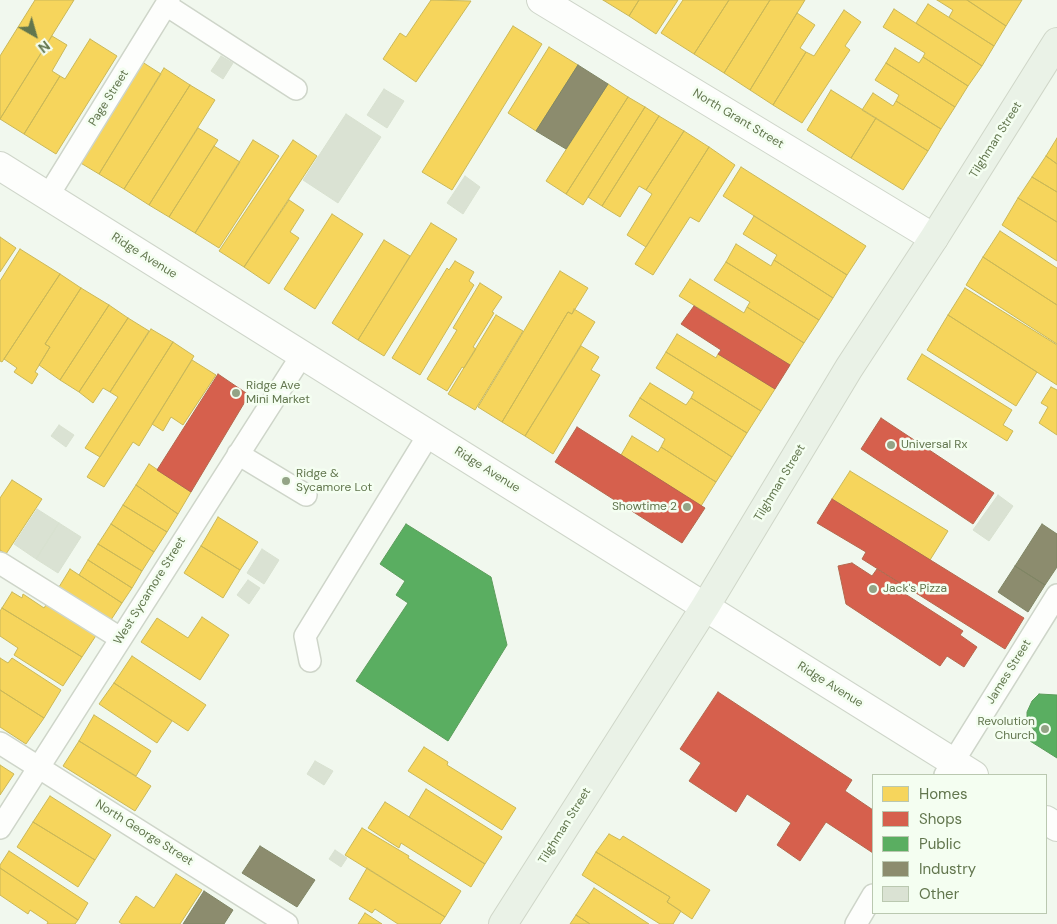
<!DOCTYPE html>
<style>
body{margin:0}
#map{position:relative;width:1057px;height:924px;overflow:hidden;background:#f1f8ee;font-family:"DM Sans",sans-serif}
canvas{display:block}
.legend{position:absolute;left:872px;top:774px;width:175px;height:140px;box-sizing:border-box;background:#f4fef1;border:1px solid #bac8b0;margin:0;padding:6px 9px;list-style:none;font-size:15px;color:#62764e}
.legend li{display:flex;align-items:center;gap:10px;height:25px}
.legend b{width:25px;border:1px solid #bac8b0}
.north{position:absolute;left:10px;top:10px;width:50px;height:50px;-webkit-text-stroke:4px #f4fef1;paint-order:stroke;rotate:142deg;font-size:14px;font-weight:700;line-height:20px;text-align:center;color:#62764e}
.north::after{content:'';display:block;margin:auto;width:18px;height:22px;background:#62764e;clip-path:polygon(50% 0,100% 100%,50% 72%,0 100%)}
</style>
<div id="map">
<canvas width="1057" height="924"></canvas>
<ul class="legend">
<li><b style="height:14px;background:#f6d55c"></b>Homes</li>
<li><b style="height:14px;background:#d6604d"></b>Shops</li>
<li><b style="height:14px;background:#5aae61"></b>Public</li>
<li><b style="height:14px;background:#8c8c6e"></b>Industry</li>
<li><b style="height:14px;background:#dae2d3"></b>Other</li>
</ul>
<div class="north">N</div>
</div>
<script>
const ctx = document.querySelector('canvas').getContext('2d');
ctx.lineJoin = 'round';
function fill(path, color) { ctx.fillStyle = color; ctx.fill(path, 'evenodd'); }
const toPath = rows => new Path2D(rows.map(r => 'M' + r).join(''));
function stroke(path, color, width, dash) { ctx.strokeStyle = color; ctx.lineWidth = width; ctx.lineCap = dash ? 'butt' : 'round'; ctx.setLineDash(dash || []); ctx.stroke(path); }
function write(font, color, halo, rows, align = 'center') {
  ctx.font = font + ' "DM Sans",sans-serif'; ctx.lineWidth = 5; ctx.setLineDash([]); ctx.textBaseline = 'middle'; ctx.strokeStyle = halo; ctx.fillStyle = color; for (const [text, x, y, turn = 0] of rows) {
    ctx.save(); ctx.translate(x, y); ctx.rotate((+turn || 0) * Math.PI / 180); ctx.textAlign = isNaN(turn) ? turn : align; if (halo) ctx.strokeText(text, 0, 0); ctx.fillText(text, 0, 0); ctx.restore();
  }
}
const homes = toPath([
 [35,0,74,0,0,119,0,56,35,0],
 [431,0,471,1,416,82,383,59,400,33,406,37,431,0],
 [603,0,639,0,629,16,603,0],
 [639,0,678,0,656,34,629,16,639,0],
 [683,0,729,0,694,54,661,33,683,0],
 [729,0,770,0,724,73,694,54,729,0],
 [770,0,805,0,750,90,724,73,770,0],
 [937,0,967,0,1006,26,994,46,949,17,953,10,937,0],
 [967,0,1022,0,1006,26,967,0],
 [928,4,994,46,982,66,916,23,928,4],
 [894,9,982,66,968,86,923,57,925,53,883,27,894,9],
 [844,10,861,22,845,46,850,50,802,123,773,105,806,52,814,56,844,10],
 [797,13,815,25,800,48,806,52,773,105,750,90,797,13],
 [513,26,542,44,452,190,422,172,513,26],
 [52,36,67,45,52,71,60,76,24,134,0,119,52,36],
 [90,39,117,56,56,154,24,134,60,76,65,79,90,39],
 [549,47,578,65,536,131,508,113,549,47],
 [895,48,919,63,923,57,968,86,955,107,886,63,895,48],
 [136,58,161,74,99,174,74,159,136,58],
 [886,63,955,107,941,129,896,101,899,95,875,80,886,63],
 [164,68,190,85,124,189,99,174,164,68],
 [608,84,628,97,566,194,546,181,608,84],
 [190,85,215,100,149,205,124,189,190,85],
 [831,90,876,118,851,158,807,130,831,90],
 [873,93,893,106,896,101,941,129,928,151,862,110,873,93],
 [628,97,645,107,583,205,566,194,628,97],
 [645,107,659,116,602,206,588,197,645,107],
 [659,116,684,131,646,190,639,186,620,217,602,206,659,116],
 [876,118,928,151,903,190,851,158,876,118],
 [198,128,218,140,169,217,149,205,198,128],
 [684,131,709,147,646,247,627,235,652,194,646,190,684,131],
 [1057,138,1057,164,1046,156,1057,138],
 [253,140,279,156,219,248,195,233,253,140],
 [293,140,317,156,244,267,219,251,293,140],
 [214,146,240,162,195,233,169,217,214,146],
 [709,147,735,165,699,222,690,217,653,275,635,264,709,147],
 [1046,156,1057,164,1057,192,1032,177,1046,156],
 [741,167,866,246,847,275,723,196,741,167],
 [1032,177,1057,192,1057,222,1018,198,1032,177],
 [1018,198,1057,222,1057,261,1002,225,1018,198],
 [289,200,304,210,290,232,299,238,269,284,244,267,289,200],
 [332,214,363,234,315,309,284,289,332,214],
 [754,216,847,275,833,298,774,260,777,255,743,234,754,216],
 [431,223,457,239,384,356,358,340,431,223],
 [1000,231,1057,268,1057,305,983,257,1000,231],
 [0,237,16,248,0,272,0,237],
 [384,240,410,256,358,340,332,323,384,240],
 [736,244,771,266,774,260,833,298,819,320,726,262,736,244],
 [20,249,60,274,2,362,0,361,0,281,20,249],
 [983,257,1057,305,1057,344,966,285,983,257],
 [455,261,474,272,469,281,474,285,420,375,392,358,447,268,449,270,455,261],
 [726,262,819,320,804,343,747,307,750,302,714,280,726,262],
 [560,271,588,288,572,314,568,312,502,422,478,407,560,271],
 [60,274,81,288,45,344,50,347,35,372,38,374,32,384,14,372,17,368,4,359,60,274],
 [690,279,744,313,747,307,804,343,790,365,679,296,690,279],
 [480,283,502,297,492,312,494,313,473,347,476,349,464,368,462,367,447,391,427,379,457,330,453,328,480,283],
 [81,288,109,305,60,380,39,365,50,347,45,344,81,288],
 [965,288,1057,345,1057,385,948,315,965,288],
 [109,305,128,318,79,392,60,380,109,305],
 [574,309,595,322,525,436,502,422,568,312,572,314,574,309],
 [496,315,523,331,475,410,448,394,496,315],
 [948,315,1037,372,1016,406,927,350,948,315],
 [128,318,149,331,110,392,103,388,93,403,79,392,128,318],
 [151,329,173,342,100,457,85,448,118,397,110,392,151,329],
 [677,334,716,358,718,354,775,389,761,411,666,352,677,334],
 [173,342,194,356,139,446,133,442,104,487,87,477,173,342],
 [581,346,599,357,591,370,600,375,553,454,525,436,581,346],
 [666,352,761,411,747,433,691,398,694,392,656,368,666,352],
 [922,354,1012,410,1003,425,1013,431,1007,441,907,379,922,354],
 [192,360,216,375,183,425,171,417,163,431,152,424,192,360],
 [650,383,686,405,691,398,747,433,732,457,640,398,650,383],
 [1051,387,1057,390,1057,435,1039,423,1048,407,1041,403,1051,387],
 [640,398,732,457,716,482,661,447,665,439,629,416,640,398],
 [632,436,658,452,661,447,716,482,701,506,621,455,632,436],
 [149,464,191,492,178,514,136,485,149,464],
 [850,471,948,531,930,560,832,499,850,471],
 [12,480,42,499,6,554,0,550,0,498,12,480],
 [136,485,178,514,167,532,123,505,136,485],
 [123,505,167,532,154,552,111,524,123,505],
 [218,517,258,542,240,570,201,546,218,517],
 [111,524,154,552,142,571,98,544,111,524],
 [98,544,142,571,132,588,88,560,98,544],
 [201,546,240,570,223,598,184,573,201,546],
 [88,560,132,588,122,603,79,575,88,560],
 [70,569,122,603,107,626,64,599,68,593,59,587,70,569],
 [12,592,22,598,23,594,44,608,50,599,99,631,82,657,2,608,12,592],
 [2,608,82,657,63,686,14,655,18,648,0,636,0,611,2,608],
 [202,617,229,635,200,680,141,642,157,618,188,638,202,617],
 [132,656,206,705,188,731,114,683,132,656],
 [0,658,8,663,12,658,61,690,44,718,0,690,0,658],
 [114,683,172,721,157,743,99,704,114,683],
 [0,690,44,718,26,744,0,727,0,690],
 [94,715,151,751,136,776,79,741,94,715],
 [79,741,151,786,135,811,63,766,79,741],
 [424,747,448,762,447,765,516,808,502,830,408,771,424,747],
 [0,765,14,774,0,795,0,765],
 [426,789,502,837,485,864,409,817,426,789],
 [50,796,111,835,95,860,33,822,50,796],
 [385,802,485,864,471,887,401,843,399,848,368,828,385,802],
 [33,822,95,860,78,887,17,847,33,822],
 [362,828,409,856,408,858,461,891,445,917,345,855,362,828],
 [609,834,620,840,623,836,710,890,692,919,667,902,670,897,596,852,609,834],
 [9,851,88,903,78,920,0,868,0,865,9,851],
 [596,852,670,897,667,902,681,911,673,924,660,924,582,875,596,852],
 [0,868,78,920,75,924,47,924,48,922,30,910,28,914,0,895,0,868],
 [367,868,445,917,440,924,398,924,375,909,372,913,349,899,367,868],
 [176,874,202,890,180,924,122,924,119,922,136,896,154,908,176,874],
 [594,888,649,924,590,924,576,915,594,888],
 [365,913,382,924,358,924,365,913],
 [576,915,590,924,570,924,576,915]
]);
const shops = toPath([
 [694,306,790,365,775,389,718,354,721,350,681,324,694,306],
 [218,374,249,395,191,492,157,470,218,374],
 [881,418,994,493,973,524,861,449,881,418],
 [577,427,705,508,682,543,555,462,577,427],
 [832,499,1024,618,1005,649,862,559,866,552,817,523,832,499],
 [852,563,872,576,877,569,903,585,899,590,963,631,960,635,977,647,964,667,947,656,940,666,846,604,838,566,852,563],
 [718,692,852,780,845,791,873,810,873,853,826,822,800,861,777,845,791,823,747,794,736,812,689,781,701,763,680,749,718,692]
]);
const public = toPath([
 [406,524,491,577,507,645,448,741,356,681,408,603,396,595,405,581,380,564,406,524],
 [1039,694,1057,695,1057,758,1030,741,1036,733,1027,720,1027,712,1032,701,1039,694]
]);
const industry = toPath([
 [578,65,608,84,566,149,536,131,578,65],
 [1042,524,1057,534,1057,567,1045,585,1015,566,1042,524],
 [1015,566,1045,585,1028,612,998,592,1015,566],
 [260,846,315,880,297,907,242,873,260,846],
 [204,891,233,910,224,924,183,924,204,891]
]);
const building = toPath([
 [221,56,233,63,223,79,211,71,221,56],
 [384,89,404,101,387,128,367,115,384,89],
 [346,114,381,137,338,203,303,180,346,114],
 [465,176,480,187,463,214,447,203,465,176],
 [59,425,74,435,66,447,51,436,59,425],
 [998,495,1013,506,989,541,973,530,998,495],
 [37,509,59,523,36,559,14,544,37,509],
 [59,523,81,537,58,573,36,559,59,523],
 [262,549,279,560,264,584,247,573,262,549],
 [248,580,260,588,249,604,237,595,248,580],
 [315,761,333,771,324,785,307,774,315,761],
 [335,850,347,858,341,867,329,859,335,850]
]);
const lane = toPath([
 [166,5,296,89],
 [48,196,169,0],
 [238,454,306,495],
 [0,563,120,638],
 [310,661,305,636,429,434],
 [0,743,287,924],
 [945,775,1057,595],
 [0,828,302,355],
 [856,924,873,895]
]);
const street = toPath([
 [541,0,934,238],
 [0,166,974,775],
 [1046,820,1057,827]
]);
const primary = toPath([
 [503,924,705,607,849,368,934,238,1057,42]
]);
const markers = [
 [236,393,5,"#94a486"],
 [891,445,5,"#94a486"],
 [286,481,5,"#94a486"],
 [687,507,5,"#94a486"],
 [873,589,5,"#94a486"],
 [1045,729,5,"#94a486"]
];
const streetNames = [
 ["Page Street",109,98,-58],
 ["North Grant Street",738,119,31],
 ["Tilghman Street",996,140,-58],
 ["Ridge Avenue",144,256,32],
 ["Ridge Avenue",487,470,32],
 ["Tilghman Street",780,483,-59],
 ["West Sycamore Street",150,591,-58],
 ["James Street",1009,672,-58],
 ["Ridge Avenue",830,685,32],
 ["Tilghman Street",565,826,-58],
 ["North George Street",144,833,32]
];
const poiNames = [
 ["Ridge Ave",246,386],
 ["Mini Market",246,400],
 ["Universal Rx",901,445],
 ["Ridge &",296,474],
 ["Sycamore Lot",296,488],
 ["Showtime 2",677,507,"right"],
 ["Jack's Pizza",883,589],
 ["Revolution",1035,722,"right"],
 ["Church",1035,736,"right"]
];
fill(homes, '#f6d55c');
stroke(homes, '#cab858', 1);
fill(shops, '#d6604d');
stroke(shops, '#b3674d', 1);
fill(public, '#5aae61');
stroke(public, '#5c9d5b', 1);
fill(industry, '#8c8c6e');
stroke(industry, '#7f8564', 1);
fill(building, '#dae2d3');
stroke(building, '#d8e1d0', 1);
stroke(lane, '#ced5c9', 24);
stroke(street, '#ced5c9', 30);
stroke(primary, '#cfd6c8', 30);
stroke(lane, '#fdfefc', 21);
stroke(street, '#fdfefc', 28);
stroke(primary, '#eaf2e7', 28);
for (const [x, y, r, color] of markers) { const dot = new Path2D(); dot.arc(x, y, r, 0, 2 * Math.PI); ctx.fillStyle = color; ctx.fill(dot); stroke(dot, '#f4fef1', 2); }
write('12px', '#62764e', '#f4fef1', streetNames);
write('12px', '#62764e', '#f4fef1', poiNames, 'left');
</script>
